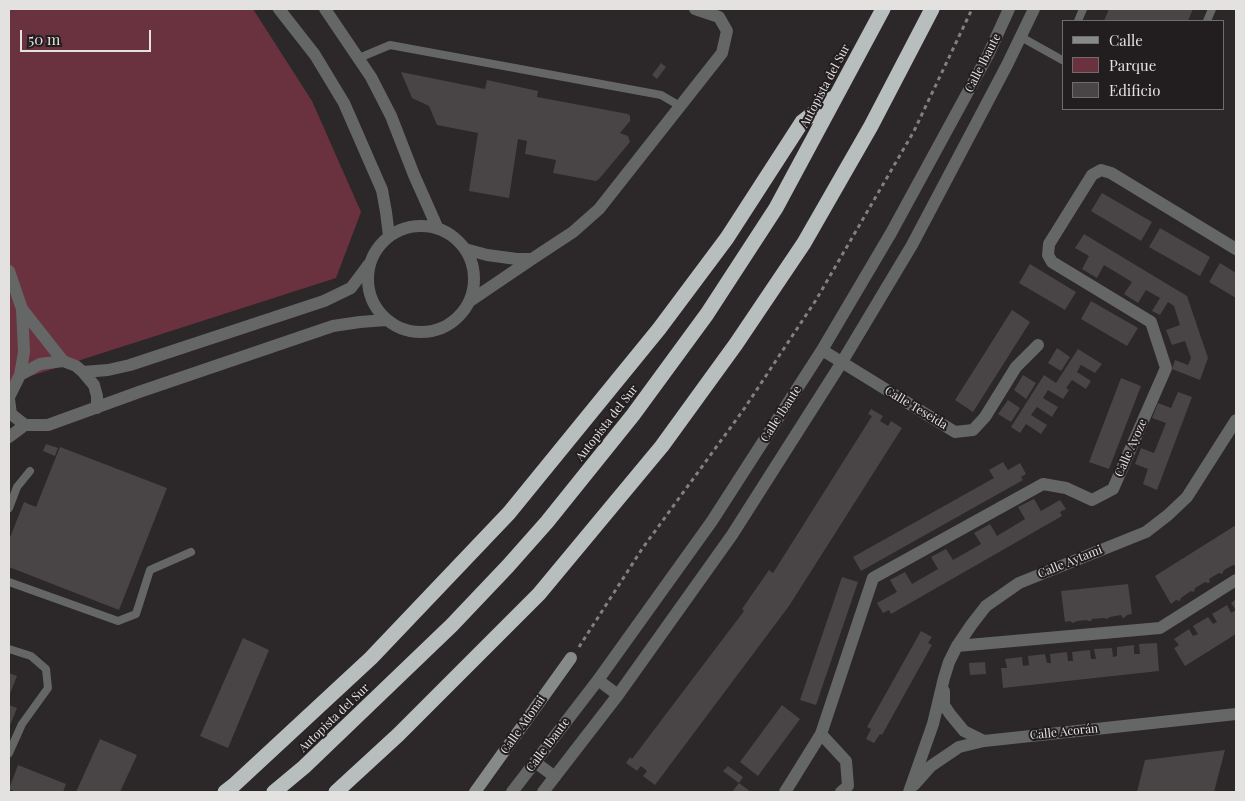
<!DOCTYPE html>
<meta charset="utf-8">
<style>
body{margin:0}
#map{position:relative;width:1245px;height:801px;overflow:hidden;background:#2c2728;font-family:"Playfair Display",serif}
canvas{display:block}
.frame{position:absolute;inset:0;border:10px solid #e4e1e1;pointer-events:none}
.legend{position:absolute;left:1062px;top:20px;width:162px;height:90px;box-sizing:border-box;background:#221d1e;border:1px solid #706b6c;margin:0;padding:6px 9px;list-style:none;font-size:15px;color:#e4e1e1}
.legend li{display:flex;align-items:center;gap:10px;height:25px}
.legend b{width:25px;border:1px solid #706b6c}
.scale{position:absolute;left:20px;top:30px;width:131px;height:22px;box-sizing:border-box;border:2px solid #e4e1e1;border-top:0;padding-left:6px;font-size:15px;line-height:18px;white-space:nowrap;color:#e4e1e1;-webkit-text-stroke:4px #221d1e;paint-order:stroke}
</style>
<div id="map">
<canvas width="1245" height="801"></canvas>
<div class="frame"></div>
<ul class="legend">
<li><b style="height:6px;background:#868a89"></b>Calle</li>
<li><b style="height:14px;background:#6a323f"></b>Parque</li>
<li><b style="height:14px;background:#494445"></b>Edificio</li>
</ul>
<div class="scale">50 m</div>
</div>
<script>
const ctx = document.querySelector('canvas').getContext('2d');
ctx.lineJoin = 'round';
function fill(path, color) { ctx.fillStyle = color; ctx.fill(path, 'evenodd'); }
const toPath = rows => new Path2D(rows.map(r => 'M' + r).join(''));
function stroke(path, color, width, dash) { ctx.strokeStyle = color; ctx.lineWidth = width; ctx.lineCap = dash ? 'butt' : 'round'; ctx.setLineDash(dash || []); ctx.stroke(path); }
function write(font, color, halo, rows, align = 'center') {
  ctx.font = font + ' "Playfair Display",serif'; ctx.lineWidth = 4; ctx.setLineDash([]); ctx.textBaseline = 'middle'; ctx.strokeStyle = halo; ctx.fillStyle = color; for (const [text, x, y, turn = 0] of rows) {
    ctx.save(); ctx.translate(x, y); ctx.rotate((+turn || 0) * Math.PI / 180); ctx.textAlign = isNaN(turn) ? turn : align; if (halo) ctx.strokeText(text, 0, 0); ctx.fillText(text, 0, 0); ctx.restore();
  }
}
const green = toPath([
 [9,9,253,9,312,101,361,212,336,278,9,383]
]);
const building = toPath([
 [1109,9,1193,9,1188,21,1104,21],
 [661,63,666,67,657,79,652,75],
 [401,72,485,89,487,80,538,91,537,97,628,114,630,116,630,121,620,133,628,136,630,142,599,179,596,181,553,173,556,160,525,154,527,141,518,139,509,198,469,191,478,133,437,125,429,106,412,98],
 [1102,193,1152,222,1141,241,1091,211],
 [1160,228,1210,257,1200,276,1149,247],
 [1084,234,1187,296,1208,358,1200,380,1172,369,1175,360,1188,365,1191,358,1185,341,1172,345,1166,330,1180,325,1174,306,1168,302,1160,315,1152,311,1160,298,1146,290,1138,303,1124,294,1132,282,1104,265,1097,278,1082,269,1089,256,1075,248],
 [1220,263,1236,273,1236,298,1209,282],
 [1030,264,1076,292,1065,310,1019,283],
 [1091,301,1138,328,1127,346,1081,319],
 [1012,310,1030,322,973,412,955,400],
 [1057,348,1070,357,1061,371,1048,363],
 [1078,349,1102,364,1095,373,1081,365,1077,372,1091,381,1086,389,1072,380,1066,388,1069,390,1063,399,1048,390,1043,398,1058,407,1052,417,1037,407,1031,415,1047,425,1041,434,1026,424,1020,433,1011,427,1044,375,1056,383],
 [1023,375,1036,383,1026,399,1014,390],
 [1121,378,1141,386,1109,469,1089,462],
 [1178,392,1192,397,1157,490,1143,484,1148,469,1135,464,1141,448,1154,453,1166,423,1152,418,1158,403,1171,408],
 [1008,400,1020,408,1011,422,998,414],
 [871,409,883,416,880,421,888,426,891,421,902,428,789,606,655,785,643,776,647,771,641,766,637,771,626,763,630,757,632,759,744,611,742,609,769,570,773,573,872,416,868,414],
 [46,444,58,448,55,456,43,451],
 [60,447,167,488,119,610,9,567,9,540,24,502,36,507],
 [1003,462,1008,470,1020,463,1026,474,1021,477,1023,480,861,571,853,557,994,478,989,470],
 [1034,499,1041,511,1060,500,1066,509,1060,512,1062,516,891,614,889,610,883,613,877,603,897,592,890,580,905,572,912,584,938,569,931,557,946,549,953,560,981,544,974,533,990,524,997,536,1025,519,1018,507],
 [1236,525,1236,566,1233,565,1224,570,1222,574,1219,573,1209,579,1210,582,1208,583,1205,582,1195,588,1194,592,1191,591,1181,598,1180,601,1176,600,1171,604,1155,576],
 [842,577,858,582,816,705,800,700],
 [1128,584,1132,614,1127,615,1124,618,1122,617,1121,615,1110,617,1107,619,1104,618,1092,619,1091,621,1088,621,1087,620,1077,621,1073,623,1070,621,1065,622,1061,591],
 [1236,599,1236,634,1185,666,1174,648,1179,645,1174,639,1189,629,1193,636,1198,634,1193,626,1208,617,1213,624,1217,622,1212,614,1227,605,1231,613,1236,610,1231,603],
 [921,631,932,637,928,643,932,645,882,735,880,734,874,743,866,739,871,729,867,727],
 [243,638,269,650,228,748,200,736],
 [1157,643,1159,671,1003,688,1001,668,1007,668,1005,659,1022,657,1023,666,1029,665,1028,656,1045,654,1047,663,1051,663,1050,654,1067,652,1068,661,1073,661,1072,652,1090,650,1091,659,1096,659,1094,649,1112,648,1113,657,1117,656,1117,647,1134,645,1134,654,1140,654,1139,644],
 [985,662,986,674,970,675,969,663],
 [9,673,17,676,9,696],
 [9,705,17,708,9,728],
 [782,705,800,719,758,776,740,762],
 [100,739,137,755,120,792,76,792],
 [1225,750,1214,792,1137,792,1145,760],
 [18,765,66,784,63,792,16,792,9,789],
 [728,766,743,777,739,783,723,771],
 [739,783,751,792,732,792]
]);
const path = toPath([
 [579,647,642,549,744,409,816,300,914,131,972,9]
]);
const lane = toPath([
 [1078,21,1083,9],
 [1207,21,1212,9],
 [1021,37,1064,61],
 [359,58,390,45,661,95,680,106],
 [9,508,17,487,30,471],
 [9,582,118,621,136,614,150,570,191,552],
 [9,649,31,656,46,669,48,688,22,724,9,753]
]);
const street = toPath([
 [279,9,315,55,344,103,382,190,386,212,389,236],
 [325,9,371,77,391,116,414,175,438,229],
 '368 279a53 53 0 1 1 106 0a53 53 0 1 1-106 0Z',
 [465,249,487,255,517,259,532,259],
 [9,271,22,309,24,352,20,375,9,397],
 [470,301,532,259,573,232,599,209,722,53,727,31,719,17,695,9],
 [22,309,63,361],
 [822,350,955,432,973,430,985,417,1016,367,1038,345],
 [83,372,108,370,130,365,324,301,351,288,369,264],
 [20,375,40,364,63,361,76,366,83,372,94,385,97,396,97,408],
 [9,399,11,414,25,425],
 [9,437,25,425,48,425,139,392,333,326,360,322,386,320],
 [957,646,1160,628,1236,580],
 [598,680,618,695],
 [944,691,944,705,950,714,964,731,984,741],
 [821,734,846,761,848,786,841,792],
 [535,762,555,777],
 [914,785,931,766,959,747,984,741,1236,714],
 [512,792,598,680,712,521,822,350,891,233,988,55,1009,9],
 [543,792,618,695,732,535,842,362,912,245,1007,65,1034,9],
 [785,792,821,734,873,578,1043,484,1066,488,1092,500,1113,489,1166,368,1151,322,1052,262,1048,255,1049,244,1092,175,1101,170,1111,173,1236,249],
 [909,792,933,724,944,678,949,662,957,646,972,624,986,606,1019,583,1146,532,1168,515,1187,497,1236,420]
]);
const secondary = toPath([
 [475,792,571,658]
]);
const highway = toPath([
 [225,792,234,785,371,658,509,513,659,329,727,238,802,122,833,98],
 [274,792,304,767,452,625,508,566,547,522,633,415,707,314,776,208,883,9],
 [336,792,398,735,539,594,662,446,736,344,804,243,871,126,932,9]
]);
const streetNames = [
 ["Calle Ibaute",983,63,-63],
 ["Autopista del Sur",825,86,-62],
 ["Calle Teseida",916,408,31],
 ["Calle Ibaute",781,414,-57],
 ["Autopista del Sur",607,423,-52],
 ["Calle Ayoze",1131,448,-66],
 ["Calle Aytami",1070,562,-22],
 ["Autopista del Sur",334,718,-44],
 ["Calle Adonai",523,725,-55],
 ["Calle Acorán",1064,732,-6],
 ["Calle Ibaute",548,745,-53]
];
fill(green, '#6a323f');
fill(building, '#494445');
stroke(path, '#837f80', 3, [4, 4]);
stroke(lane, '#646766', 8);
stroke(street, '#646766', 12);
stroke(secondary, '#868a89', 12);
stroke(highway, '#b7bebd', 15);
write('12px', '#e4e1e1', '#221d1e', streetNames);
</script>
